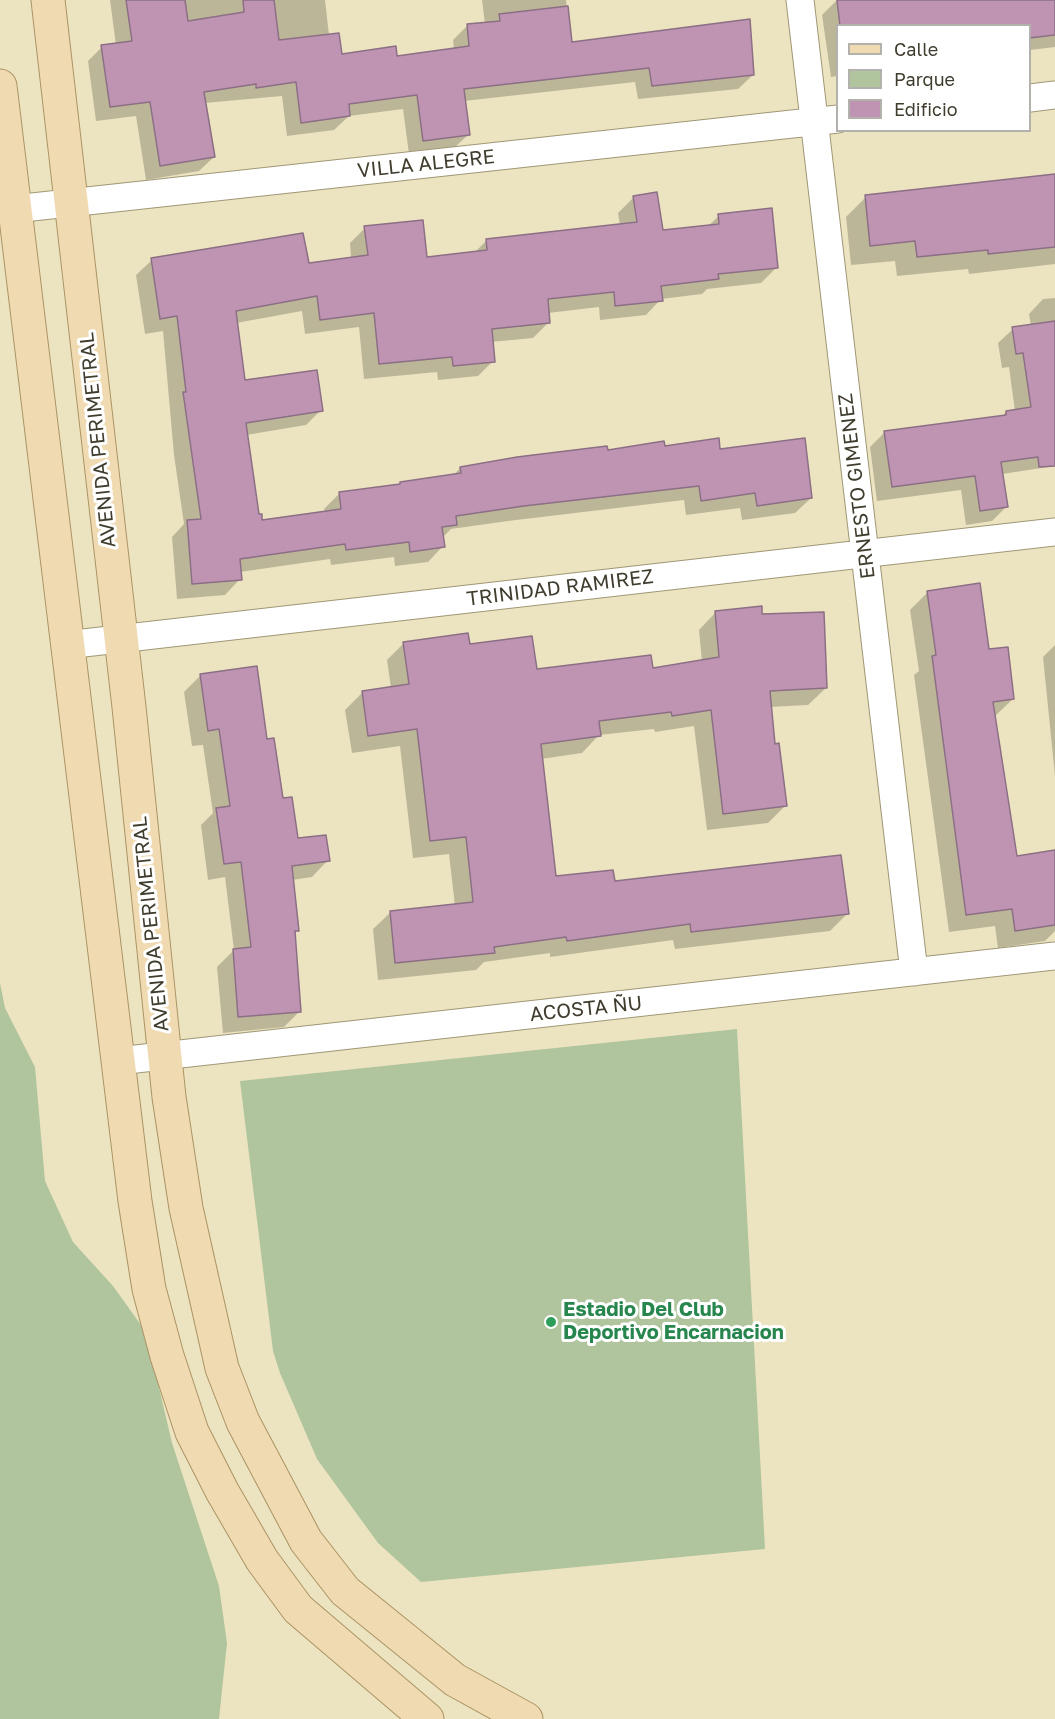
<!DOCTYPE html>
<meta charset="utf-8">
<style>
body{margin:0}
#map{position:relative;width:1055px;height:1719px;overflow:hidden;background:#ece4c0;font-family:"Golos Text",sans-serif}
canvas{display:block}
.legend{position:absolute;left:836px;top:24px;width:195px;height:108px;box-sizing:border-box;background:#fff;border:2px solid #b3b1ac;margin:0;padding:8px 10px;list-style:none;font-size:18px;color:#403d2f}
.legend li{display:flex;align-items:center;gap:12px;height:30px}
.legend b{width:30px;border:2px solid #b3b1ac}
</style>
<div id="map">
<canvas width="1055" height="1719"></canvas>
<ul class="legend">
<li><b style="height:8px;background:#efdab2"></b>Calle</li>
<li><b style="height:16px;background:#b0c59d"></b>Parque</li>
<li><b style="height:16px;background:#bf94b3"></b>Edificio</li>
</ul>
</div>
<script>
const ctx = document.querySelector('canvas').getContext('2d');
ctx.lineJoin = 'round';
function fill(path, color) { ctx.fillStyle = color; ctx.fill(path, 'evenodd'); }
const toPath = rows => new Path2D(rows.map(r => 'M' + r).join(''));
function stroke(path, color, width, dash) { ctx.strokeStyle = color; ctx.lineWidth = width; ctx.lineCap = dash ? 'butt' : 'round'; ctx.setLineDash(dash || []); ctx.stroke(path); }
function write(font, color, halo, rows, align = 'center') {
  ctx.font = font + ' "Golos Text",sans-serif'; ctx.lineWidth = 6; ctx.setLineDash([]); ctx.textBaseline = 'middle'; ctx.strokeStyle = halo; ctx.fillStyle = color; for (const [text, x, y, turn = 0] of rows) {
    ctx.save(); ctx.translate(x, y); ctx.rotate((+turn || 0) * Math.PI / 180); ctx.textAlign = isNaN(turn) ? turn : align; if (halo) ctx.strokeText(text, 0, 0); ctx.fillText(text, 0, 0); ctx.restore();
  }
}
const green = toPath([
 [0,983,5,1008,35,1067,45,1181,73,1242,113,1286,146,1332,172,1443,219,1586,227,1643,219,1719,0,1719],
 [737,1029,765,1549,421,1582,378,1543,317,1459,280,1373,273,1351,240,1081]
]);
const shadow = toPath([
 [110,0,325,0,329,35,341,55,396,58,454,49,453,40,468,25,485,24,482,0,566,0,571,44,753,75,738,89,638,99,635,82,464,101,469,134,454,148,409,154,403,109,349,116,334,130,287,136,282,96,205,103,214,157,199,171,146,180,136,116,96,121,88,61,102,47,116,45],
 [837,0,1055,0,1055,47,1030,50,1030,26,838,26,838,76,831,77,822,15],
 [1055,175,1055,264,969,274,968,269,897,276,895,261,851,265,846,217,866,197],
 [633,198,662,232,708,226,719,216,777,267,761,283,707,289,702,294,661,299,646,315,600,320,599,307,548,313,549,322,533,338,491,342,493,361,478,376,438,380,437,372,364,379,359,327,305,334,302,311,236,323,244,382,321,410,306,425,246,435,258,515,261,521,325,512,324,509,340,493,453,476,460,468,664,448,719,451,811,498,795,513,742,520,740,508,686,515,684,500,508,521,451,529,442,538,443,546,428,562,395,566,394,557,331,565,330,559,240,572,240,579,225,595,177,599,172,537,184,524,174,455,163,331,145,334,136,275,152,260,308,265,351,258,350,243,365,228,426,258,474,253,487,240,620,225,618,213],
 [1055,298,1055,466,1002,474,1006,507,992,521,966,525,961,490,877,501,870,447,884,433,1001,417,1006,412,1015,411,1009,367,1002,368,998,343,1013,329,1031,326,1029,314,1043,299],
 [928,592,988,651,1013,699,994,717,1015,857,1055,871,1055,931,1045,941,998,948,995,926,949,932,914,675,919,671,910,610],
 [716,612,761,616,826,688,808,705,770,707,785,806,768,823,707,830,694,726,655,732,654,729,599,735,582,753,541,759,555,878,613,883,847,914,830,931,675,949,673,940,550,957,550,953,484,962,476,970,378,980,373,929,391,912,455,906,449,854,413,858,400,746,352,753,345,710,363,692,391,688,387,660,404,643,469,646,536,671,651,670,702,661,699,630],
 [1055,645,1055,776,1043,657],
 [201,675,266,741,282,800,297,840,328,860,312,877,292,880,298,930,294,934,300,1011,284,1027,223,1033,217,967,234,950,225,877,208,880,201,825,213,813,203,745,192,746,184,692]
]);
const building = toPath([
 [126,0,185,0,188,21,244,12,243,0,274,0,279,40,339,33,342,54,396,46,397,56,469,46,467,24,500,21,499,14,568,6,572,42,750,19,754,75,652,86,649,68,464,89,470,135,423,141,417,95,349,104,350,116,301,123,296,82,256,88,256,84,204,92,215,157,160,166,150,102,110,107,101,45,132,41,126,0],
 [837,0,1055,0,1055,35,1029,38,1029,26,840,26,837,0],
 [1055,174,1055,247,988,254,988,250,917,257,915,241,870,246,865,195,1055,174],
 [657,192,663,230,719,224,718,214,772,208,778,268,718,274,719,279,661,286,663,301,615,306,614,292,548,299,550,323,492,329,495,362,453,366,452,357,379,364,374,313,320,320,317,296,236,311,245,380,317,370,323,411,246,423,259,514,262,514,262,520,341,509,339,492,400,484,400,482,461,473,460,467,517,457,607,446,608,450,664,441,665,446,719,438,720,449,805,438,812,498,757,506,755,493,701,501,699,486,524,506,456,516,457,525,442,527,445,547,410,552,409,542,346,550,345,544,240,559,242,580,192,584,187,520,201,519,183,392,186,392,177,316,160,319,151,258,303,233,309,263,368,255,364,226,423,220,427,257,487,250,486,239,637,222,633,196,657,192],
 [1055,321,1055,466,1039,467,1038,457,1001,462,1008,507,980,511,975,476,892,487,884,431,1006,415,1006,411,1031,407,1023,353,1016,354,1012,327,1055,321],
 [980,583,989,649,1008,647,1014,699,993,702,1017,856,1055,850,1055,925,1015,931,1012,909,966,915,932,656,936,655,927,591,980,583],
 [762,606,762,614,824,612,827,688,770,691,775,744,779,743,787,806,723,814,711,710,672,716,671,712,599,721,601,736,541,744,556,876,613,870,615,881,841,855,849,914,691,932,690,924,567,941,566,937,494,947,495,953,395,963,390,911,473,902,466,837,430,841,417,729,368,736,362,691,409,684,403,642,468,633,470,644,532,636,537,669,651,655,653,668,719,657,715,611,762,606],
 [257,666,267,739,274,738,283,798,292,797,298,838,326,835,330,861,292,866,299,931,295,931,301,1012,238,1017,233,949,251,947,241,862,224,864,216,808,230,806,219,729,208,731,200,674,257,666]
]);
const minor = toPath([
 [800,0,914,972],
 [1030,98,1055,95],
 [14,209,838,119],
 [66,645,1055,532],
 [118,1061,1055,956]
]);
const primary = toPath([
 [48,0,129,707,169,1097,186,1208,222,1368,243,1422,306,1541,345,1591,455,1680,526,1719],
 [0,86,135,1201,149,1289,167,1356,192,1432,222,1491,262,1560,298,1609,427,1719]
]);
const markers = [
 [551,1322,6,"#2e9e5b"]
];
const streetNames = [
 ["VILLA ALEGRE",426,164,-6],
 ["AVENIDA PERIMETRAL",98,440,-96],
 ["ERNESTO GIMENEZ",857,486,-97],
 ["TRINIDAD RAMIREZ",560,588,-7],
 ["AVENIDA PERIMETRAL",151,924,-96],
 ["ACOSTA ÑU",586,1009,-6]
];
const leisureNames = [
 ["Estadio Del Club",563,1310],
 ["Deportivo Encarnacion",563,1333]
];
fill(green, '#b0c59d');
fill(shadow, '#0003');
fill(building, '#bf94b3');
stroke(building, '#8c6f84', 1.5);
stroke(minor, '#9f9776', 29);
stroke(primary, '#ab9363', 35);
stroke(minor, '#fff', 27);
stroke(primary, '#efdab2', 33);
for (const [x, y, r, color] of markers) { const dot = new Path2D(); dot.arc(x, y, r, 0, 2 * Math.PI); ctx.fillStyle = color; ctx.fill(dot); stroke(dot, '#fff', 2); }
write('20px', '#403d2f', '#fff', streetNames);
write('bold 20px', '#27864d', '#fff', leisureNames, 'left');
</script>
